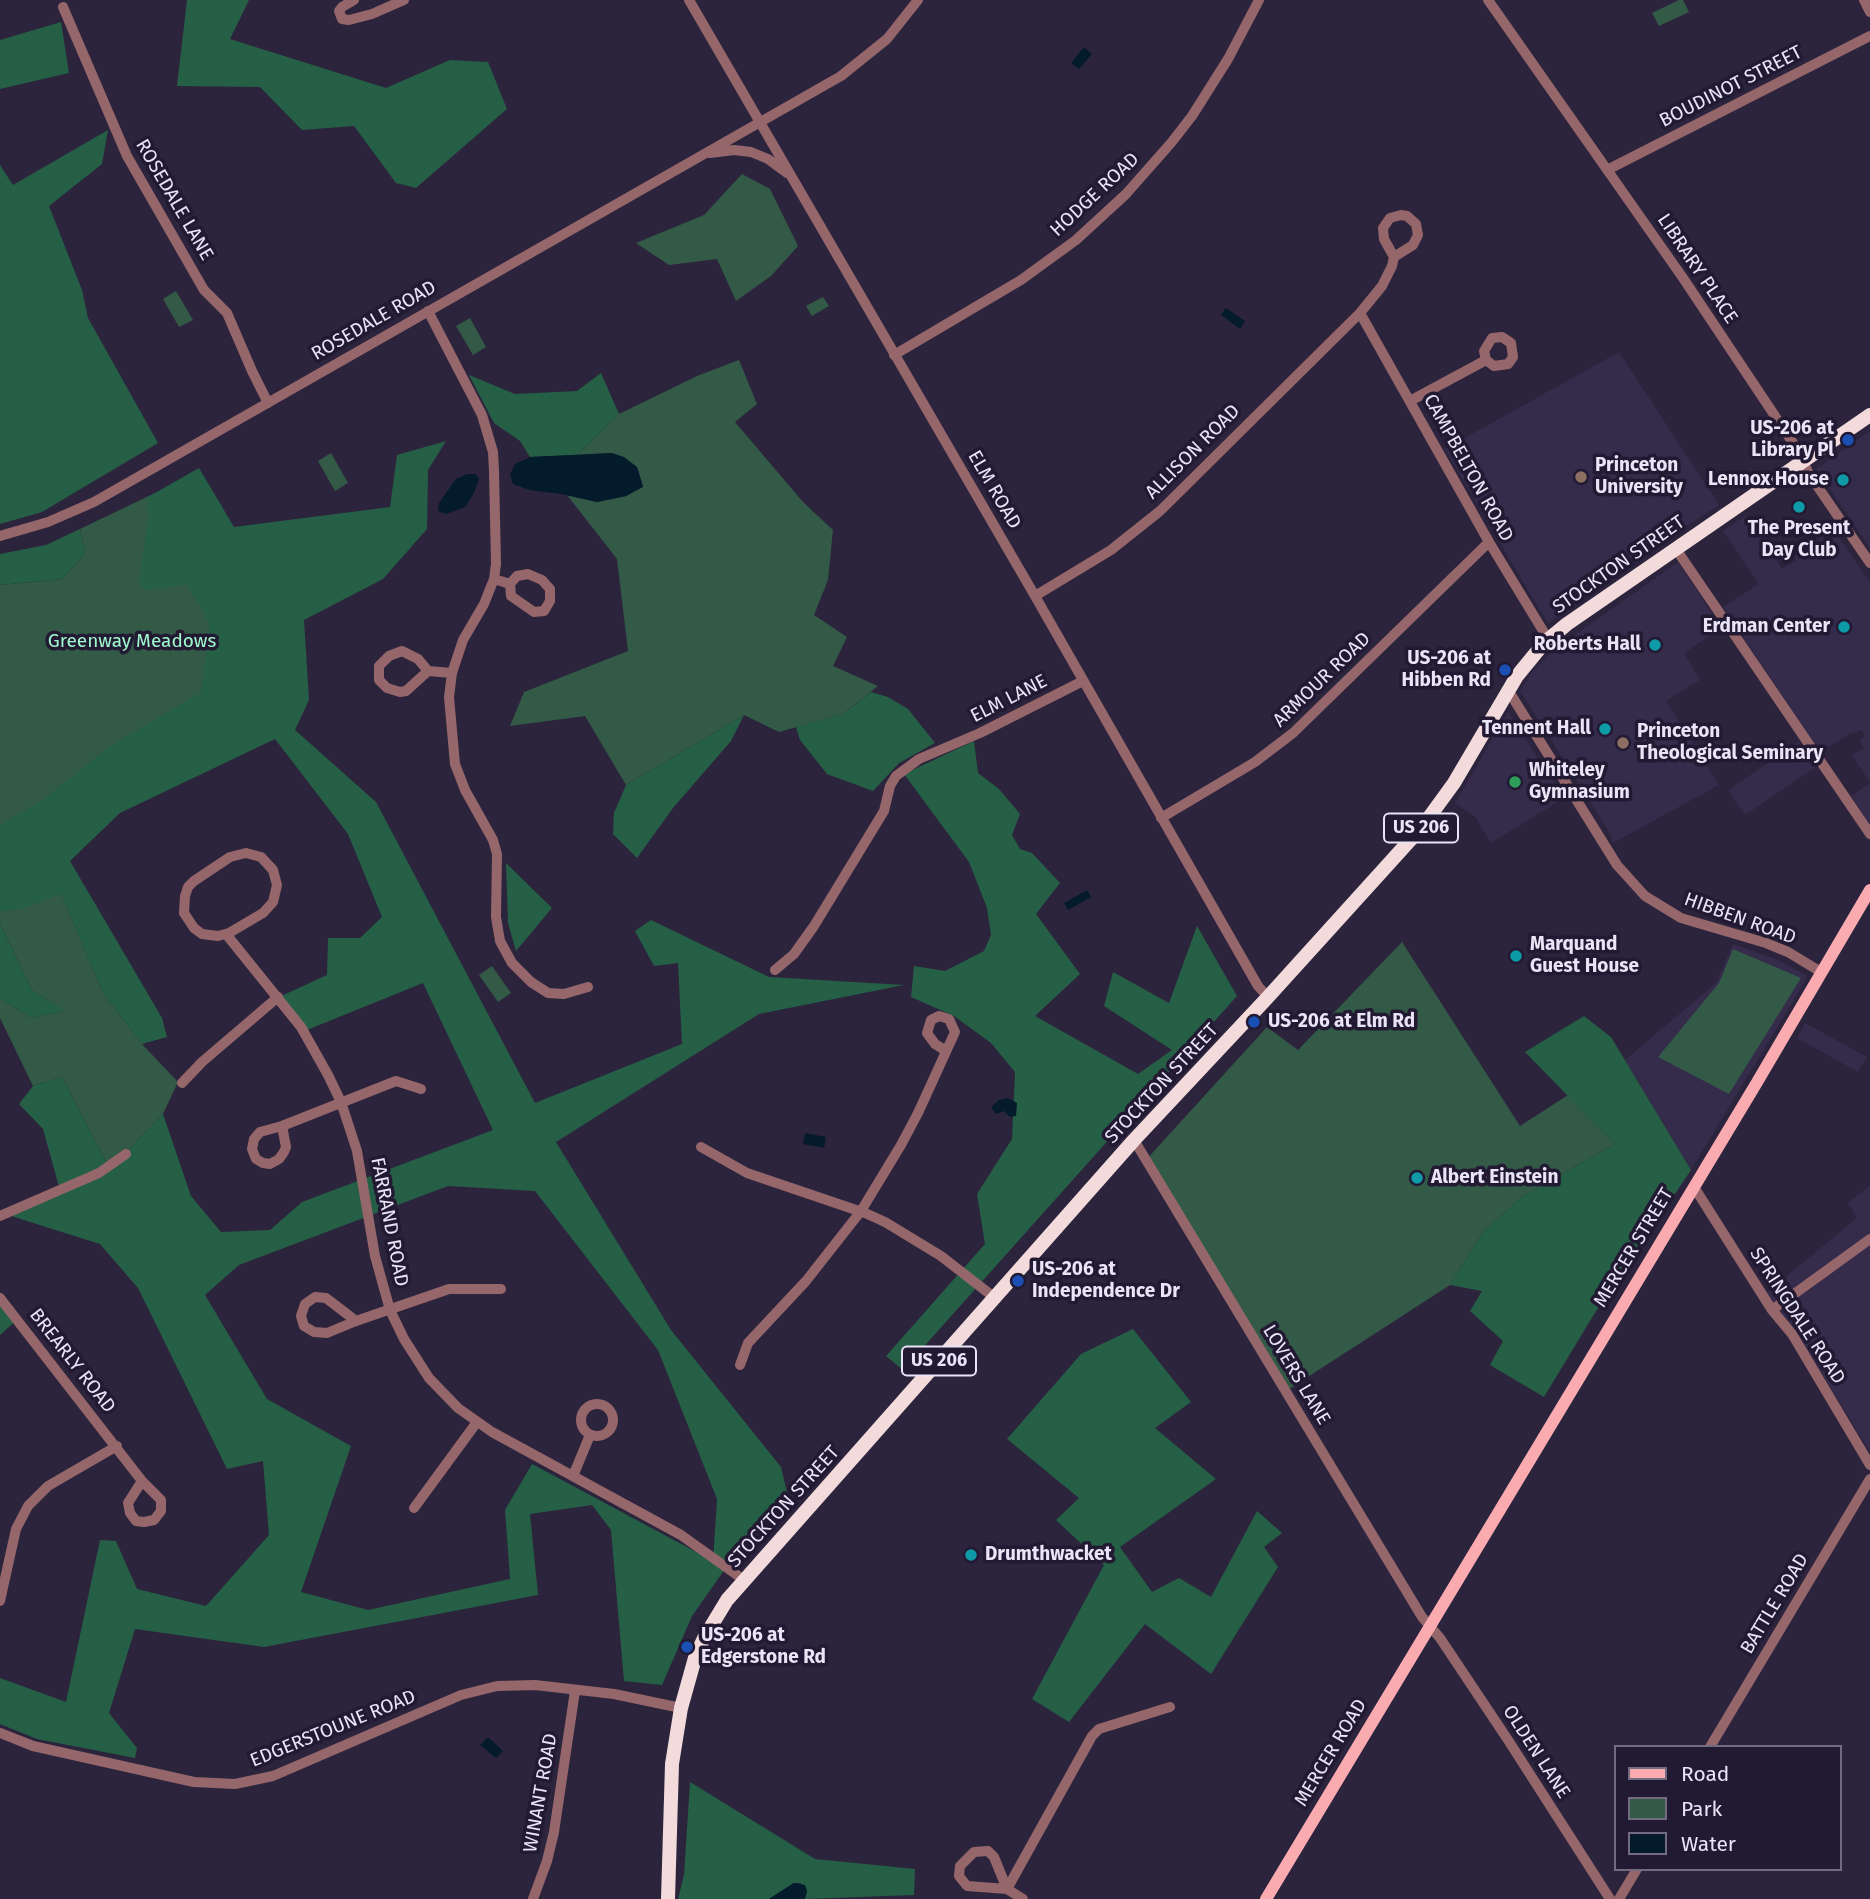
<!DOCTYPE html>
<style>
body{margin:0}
#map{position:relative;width:1870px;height:1899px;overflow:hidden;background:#2c243d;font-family:"Fira Sans",sans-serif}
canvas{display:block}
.legend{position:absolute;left:1614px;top:1745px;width:228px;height:126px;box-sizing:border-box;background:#221a33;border:2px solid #726b81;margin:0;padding:9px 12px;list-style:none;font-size:21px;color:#e9e4f6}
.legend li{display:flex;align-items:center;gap:14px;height:35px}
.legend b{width:35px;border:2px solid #726b81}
</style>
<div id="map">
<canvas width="1870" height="1899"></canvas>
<ul class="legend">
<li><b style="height:9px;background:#f9abb0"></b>Road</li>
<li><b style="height:19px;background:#325a46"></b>Park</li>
<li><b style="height:19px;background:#031b2b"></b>Water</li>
</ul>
</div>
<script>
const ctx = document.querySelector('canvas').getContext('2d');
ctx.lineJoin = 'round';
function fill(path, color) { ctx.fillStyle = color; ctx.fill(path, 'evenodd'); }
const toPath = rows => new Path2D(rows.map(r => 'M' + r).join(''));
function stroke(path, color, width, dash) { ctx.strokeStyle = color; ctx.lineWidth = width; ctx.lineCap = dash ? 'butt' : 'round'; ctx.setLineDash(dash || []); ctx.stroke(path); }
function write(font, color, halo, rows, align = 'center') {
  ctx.font = font + ' "Fira Sans",sans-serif'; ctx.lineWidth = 7; ctx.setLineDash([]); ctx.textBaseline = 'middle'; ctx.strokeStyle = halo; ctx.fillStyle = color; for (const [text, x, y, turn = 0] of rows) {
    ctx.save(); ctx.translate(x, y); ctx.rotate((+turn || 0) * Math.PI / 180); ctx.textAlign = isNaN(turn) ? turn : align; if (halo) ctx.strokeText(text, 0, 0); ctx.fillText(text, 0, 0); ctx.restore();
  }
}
const built = toPath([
 [1619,352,1719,505,1670,537,1548,624,1445,449],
 [1870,431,1870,548,1816,469],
 [1746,515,1782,569,1796,560,1794,556,1834,530,1870,582,1870,782,1852,755,1864,748,1859,740,1865,736,1861,730,1854,733,1853,732,1820,752,1723,607,1759,584,1723,531],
 [1678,562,1722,628,1684,653,1700,680,1666,701,1719,785,1613,843,1609,832,1520,691,1532,672,1555,649],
 [1508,712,1564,798,1491,843,1476,818,1455,803],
 [1799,742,1816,767,1745,815,1728,790],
 [1870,783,1870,825,1851,796],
 [1733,944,1778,960,1806,975,1806,980,1691,1170,1625,1060,1716,983],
 [1805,1023,1867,1057,1858,1072,1797,1038],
 [1870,1185,1870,1452,1797,1334,1764,1295,1857,1218,1848,1203]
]);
const green = toPath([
 [1679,0,1683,0,1689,12,1659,26,1652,13],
 [742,174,770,189,798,246,771,276,736,301,717,259,669,265,636,243,704,215],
 [176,291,193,320,179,327,163,299],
 [823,297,829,306,812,316,806,306],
 [470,318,486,347,473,355,456,326],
 [739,360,757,404,735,422,803,502,833,530,828,580,814,615,847,637,833,666,878,686,843,714,779,732,744,715,626,785,585,716,510,726,524,692,628,651,617,559,567,495,597,502,626,496,643,486,637,467,612,453,577,455,619,414,697,376],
 [331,453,348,483,335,491,318,461],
 [155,493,266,684,139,743,54,877,103,993,142,1044,178,1082,163,1114,110,1169,62,1077,33,1086,0,1018,0,998,31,1018,64,1011,32,990,0,923,0,585,62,579,85,554,80,529],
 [1402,942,1520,1126,1568,1095,1615,1144,1522,1197,1483,1232,1450,1285,1283,1393,1145,1161,1267,1027,1298,1050],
 [1733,949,1801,978,1729,1094,1658,1057,1719,983],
 [492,966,511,993,498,1002,479,975]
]);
const forest = toPath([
 [187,0,249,0,230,39,386,88,450,60,488,62,507,109,416,188,396,183,354,126,302,130,260,87,177,86],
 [61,22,69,73,0,89,0,40],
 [108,130,102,164,49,206,82,290,88,318,158,443,42,512,0,524,0,165,13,185],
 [601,373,619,414,577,455,530,457,520,441,494,423,469,375,515,394,577,391],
 [446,441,428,470,427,529,383,579,304,620,309,700,295,730,376,802,535,1103,682,1044,678,963,654,966,635,931,651,920,769,977,904,985,759,1014,556,1142,671,1330,781,1467,788,1497,730,1562,692,1616,662,1685,624,1681,611,1530,592,1505,530,1514,538,1595,264,1647,135,1629,109,1713,137,1748,135,1758,37,1739,0,1724,0,1678,66,1702,100,1540,116,1541,137,1589,206,1606,269,1535,263,1461,227,1469,138,1288,100,1244,8,1215,61,1194,43,1129,19,1104,33,1086,62,1077,110,1169,163,1114,191,1196,221,1232,270,1230,302,1202,493,1130,423,983,302,1032,277,998,327,975,328,938,360,938,382,917,348,834,275,739,120,813,70,861,162,1018,167,1037,142,1044,103,993,61,894,21,909,0,911,0,825,44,799,115,743,201,693,210,624,187,584,148,590,139,584,149,516,148,497,199,468,234,527,390,507,397,455],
 [448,1186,535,1191,658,1350,717,1499,713,1561,532,1464,505,1510,510,1579,368,1610,301,1592,351,1446,267,1399,205,1295,239,1265],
 [80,529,85,554,62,579,0,585,0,554,46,545],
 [871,692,888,697,908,709,935,743,899,763,873,791,827,774,800,740,796,727,843,714],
 [744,715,731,741,673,808,637,858,613,834,614,813,626,785],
 [974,741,978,773,999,789,1020,814,1012,835,1020,849,1032,853,1060,883,1036,914,1080,974,1035,1016,1138,1074,1172,1050,1104,1006,1113,972,1169,1003,1197,926,1237,996,903,1370,886,1356,985,1244,977,1194,1012,1139,1015,1072,991,1043,954,1016,911,997,914,966,945,971,984,951,991,935,987,908,969,862,904,774],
 [506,863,552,908,516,951,508,923],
 [0,923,32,990,65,1011,31,1018,0,998],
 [1584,1016,1611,1037,1691,1170,1593,1316,1544,1397,1490,1365,1503,1341,1470,1311,1482,1291,1450,1285,1483,1232,1522,1197,1615,1144,1525,1052],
 [0,1292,18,1319,0,1335],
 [1133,1329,1191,1402,1155,1428,1216,1479,1120,1547,1152,1592,1179,1578,1211,1597,1257,1511,1282,1533,1264,1547,1278,1567,1211,1674,1145,1624,1069,1722,1032,1699,1104,1565,1056,1520,1079,1498,1007,1439,1081,1354],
 [690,1782,815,1859,915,1869,914,1895,805,1899,807,1891,805,1886,800,1883,794,1883,769,1899,678,1899,684,1875]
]);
const water = toPath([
 [1084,47,1092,54,1079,69,1071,63],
 [1226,308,1245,321,1240,329,1221,315],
 [612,453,624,457,637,467,643,487,626,496,597,502,561,494,529,490,513,484,510,474,515,464,530,457],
 [467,474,476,474,479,479,473,495,465,507,446,514,438,511,439,503,456,479],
 [1087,890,1091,897,1068,910,1064,903],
 [1008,1098,1017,1103,1016,1116,1010,1117,1004,1111,996,1114,991,1107,999,1100],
 [805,1133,826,1137,824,1148,803,1144],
 [488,1737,503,1751,496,1758,480,1745],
 [794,1883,805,1885,807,1891,805,1899,769,1899]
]);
const minor = toPath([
 [354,0,342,7,339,11,342,19,349,20,372,14,404,0],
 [689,0,1035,596,1258,986,1268,997],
 [1488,0,1683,278,1797,449,1809,474,1870,563],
 [1864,0,1870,12],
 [63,7,127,156,204,290,227,313,252,371,268,403],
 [710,153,734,150,751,152,768,159,787,173],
 [1607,170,1870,36],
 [1401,215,1407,216,1416,224,1418,235,1413,245,1394,257,1384,239,1383,228,1390,218,1401,215],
 [428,311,482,415,493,452,494,471,496,564,494,579,484,604,463,640,452,673,449,697,455,764,465,790,493,840,497,854,496,917,500,941,512,963,531,982,548,993,564,994,588,987],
 [1360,313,1489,542,1548,639],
 [894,355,1021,280,1076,240,1126,194,1171,143,1192,116,1228,59,1259,0],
 [1410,401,1486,360,1494,366,1508,364,1513,357,1511,343,1502,337,1492,338,1484,351,1486,360],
 [0,536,48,522,94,502,841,76,887,39,918,0],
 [1676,549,1870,834],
 [494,579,510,584,517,576,528,574,542,580,550,589,550,601,544,611,534,612,511,596,510,584],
 [1035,596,1111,550,1160,511,1360,313,1382,286,1392,266,1394,257],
 [428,671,406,691,400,692,387,688,379,680,379,666,389,656,402,651,418,659,428,671,452,673],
 [1508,690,1617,865,1645,896,1681,918,1766,943,1788,952,1821,972],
 [1161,818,1255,762,1293,733,1489,542],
 [246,853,261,857,273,870,277,885,273,902,263,913,229,933,218,936,202,934,194,928,184,913,185,896,188,887,194,881,230,857,246,853],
 [226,934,301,1027,328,1075,341,1102,357,1151,375,1256,390,1310,404,1339,429,1378,458,1408,492,1432,681,1535,744,1580],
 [775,970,794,954,814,926,884,811,890,786,896,776,919,759,980,733,1083,681],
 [182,1083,202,1062,278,997],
 [282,1126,286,1147,284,1152,279,1159,270,1164,263,1163,256,1159,252,1149,254,1139,260,1132,282,1126,396,1081,421,1089],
 [1134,1140,1422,1617,1440,1638,1508,1740,1610,1899],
 [701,1147,747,1173,865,1213,885,1222,941,1256,995,1298],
 [1694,1187,1772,1310,1792,1334,1870,1465],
 [0,1216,99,1173,126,1154],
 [0,1298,142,1481,128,1503,130,1513,136,1521,144,1522,154,1520,161,1511,161,1500,142,1481],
 [1772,1310,1870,1239],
 [356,1321,327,1333,314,1332,304,1326,301,1316,305,1304,315,1297,326,1298,356,1321,449,1289,501,1289],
 [740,1365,748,1343,806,1281,861,1211,901,1145,918,1113,955,1032,949,1019,939,1016,931,1020,927,1033,935,1044,946,1051],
 '581 1420a16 16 0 1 1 32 0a16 16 0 1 1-32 0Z',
 [573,1476,590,1435],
 [414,1508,477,1422],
 [0,1601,16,1529,28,1506,48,1486,117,1446],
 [0,1733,33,1746,194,1782,235,1784,273,1776,461,1695,497,1686,535,1685,614,1694,681,1708],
 [1710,1747,1870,1479],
 [1007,1889,1092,1736,1099,1729,1170,1707],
 [1007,1889,994,1857,988,1851,974,1852,960,1866,959,1876,967,1886,1007,1889,1023,1899],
 [533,1899,547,1861,554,1832,575,1691],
 [1619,1899,1637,1869]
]);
const major = toPath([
 [1266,1899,1756,1084,1870,890]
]);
const highway = toPath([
 [668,1899,672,1764,681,1708,695,1658,704,1638,727,1600,1134,1140,1268,997,1422,827,1454,783,1517,676,1544,643,1567,624,1870,415]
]);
const markers = [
 [1848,440,7,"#1a4fb4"],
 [1581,477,7,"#8d6e63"],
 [1843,480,7,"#0f9aa8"],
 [1799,507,7,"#0f9aa8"],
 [1844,627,7,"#0f9aa8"],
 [1655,645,7,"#0f9aa8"],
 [1505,670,7,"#1a4fb4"],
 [1605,729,7,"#0f9aa8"],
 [1623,743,7,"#8d6e63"],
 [1515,782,7,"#2e9e5b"],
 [1516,956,7,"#0f9aa8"],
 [1254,1022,7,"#1a4fb4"],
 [1417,1178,7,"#0f9aa8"],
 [1018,1281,7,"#1a4fb4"],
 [971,1555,7,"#0f9aa8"],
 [687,1647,7,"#1a4fb4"]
];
const shields = [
 [1421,828,74],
 [939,1361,74]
];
const shieldNames = [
 ["US 206",1421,828],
 ["US 206",939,1361]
];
const streetNames = [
 ["BOUDINOT STREET",1731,87,-27],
 ["HODGE ROAD",1095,195,-43],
 ["ROSEDALE LANE",174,200,60],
 ["LIBRARY PLACE",1697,269,56],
 ["ROSEDALE ROAD",374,321,-30],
 ["ALLISON ROAD",1193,452,-45],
 ["CAMPBELTON ROAD",1468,468,61],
 ["ELM ROAD",994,490,60],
 ["STOCKTON STREET",1619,565,-35],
 ["ARMOUR ROAD",1322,680,-44],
 ["ELM LANE",1009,699,-27],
 ["HIBBEN ROAD",1740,919,20],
 ["STOCKTON STREET",1162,1084,-47],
 ["FARRAND ROAD",389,1222,79],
 ["MERCER STREET",1634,1248,-59],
 ["SPRINGDALE ROAD",1797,1316,57],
 ["BREARLY ROAD",72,1361,52],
 ["LOVERS LANE",1296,1375,59],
 ["STOCKTON STREET",784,1507,-48],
 ["BATTLE ROAD",1775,1604,-59],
 ["EDGERSTOUNE ROAD",333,1729,-22],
 ["OLDEN LANE",1536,1752,57],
 ["MERCER ROAD",1331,1753,-59],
 ["WINANT ROAD",541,1793,-80]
];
const poiNames = [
 ["US-206 at",1834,429,"right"],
 ["Library Pl",1834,451,"right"],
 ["Princeton",1595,466],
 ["University",1595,488],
 ["Lennox House",1829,480,"right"],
 ["The Present",1799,529,"center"],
 ["Day Club",1799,551,"center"],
 ["Erdman Center",1830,627,"right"],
 ["Roberts Hall",1641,645,"right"],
 ["US-206 at",1491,659,"right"],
 ["Hibben Rd",1491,681,"right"],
 ["Tennent Hall",1591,729,"right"],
 ["Princeton",1637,732],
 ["Theological Seminary",1637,754],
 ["Whiteley",1529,771],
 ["Gymnasium",1529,793],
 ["Marquand",1530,945],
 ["Guest House",1530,967],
 ["US-206 at Elm Rd",1268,1022],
 ["Albert Einstein",1431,1178],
 ["US-206 at",1032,1270],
 ["Independence Dr",1032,1292],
 ["Drumthwacket",985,1555],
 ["US-206 at",701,1636],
 ["Edgerstone Rd",701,1658]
];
const parkNames = [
 ["Greenway Meadows",132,642]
];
fill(built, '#352b4b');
fill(green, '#325a46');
fill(forest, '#255f45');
fill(water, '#031b2b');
stroke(minor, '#96676a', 10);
stroke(major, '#f9abb0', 12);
stroke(highway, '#f3dbdc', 14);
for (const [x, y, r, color] of markers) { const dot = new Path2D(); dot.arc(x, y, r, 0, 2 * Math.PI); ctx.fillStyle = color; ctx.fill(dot); stroke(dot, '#221a33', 2.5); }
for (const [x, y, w] of shields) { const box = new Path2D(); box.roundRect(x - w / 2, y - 14.5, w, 29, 5); ctx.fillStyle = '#221a33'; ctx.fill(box); stroke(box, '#e9e4f6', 2); }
write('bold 18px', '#e9e4f6', null, shieldNames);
write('19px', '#e9e4f6', '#221a33', streetNames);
write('bold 19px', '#e9e4f6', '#221a33', poiNames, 'left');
write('19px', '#a0f8cc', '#221a33', parkNames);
</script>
